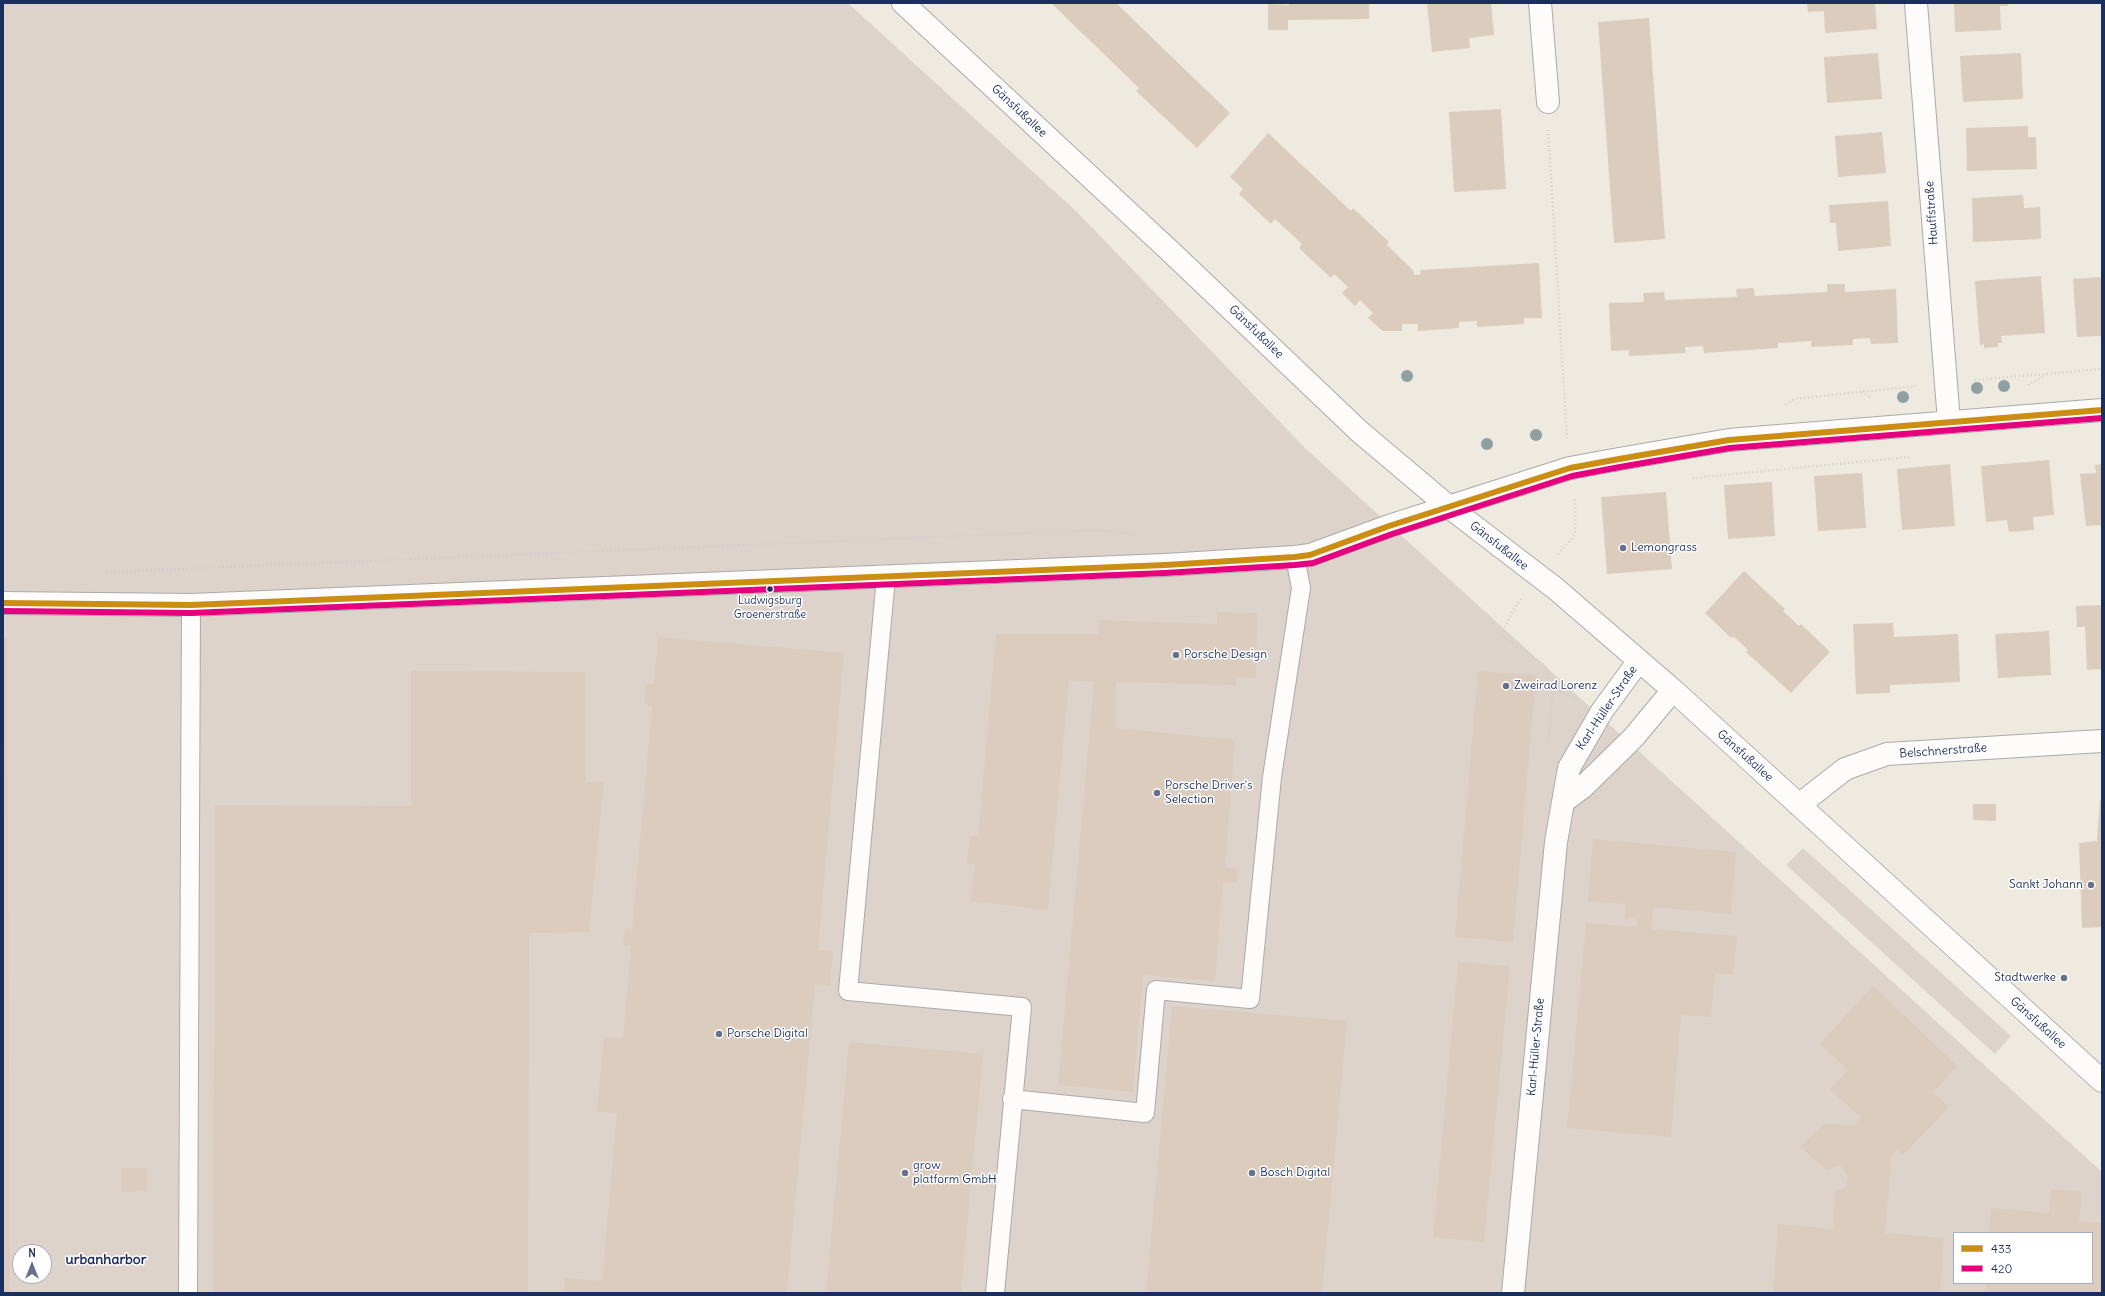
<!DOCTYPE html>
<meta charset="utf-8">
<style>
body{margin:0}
#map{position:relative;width:2105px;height:1296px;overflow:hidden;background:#efeadf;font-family:Delius,sans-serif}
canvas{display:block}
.frame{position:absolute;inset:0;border:4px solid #1b2f5e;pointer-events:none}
.legend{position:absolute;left:1953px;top:1232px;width:140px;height:52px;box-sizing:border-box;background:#fff;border:1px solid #a4acbf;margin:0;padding:5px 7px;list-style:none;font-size:12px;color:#1b2f5e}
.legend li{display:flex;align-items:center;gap:8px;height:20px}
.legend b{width:20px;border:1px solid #a4acbf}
.north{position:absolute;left:12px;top:1244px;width:40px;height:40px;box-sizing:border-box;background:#fff;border:1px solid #a4acbf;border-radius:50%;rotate:0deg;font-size:11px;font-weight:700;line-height:16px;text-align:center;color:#1b2f5e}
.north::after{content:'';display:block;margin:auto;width:14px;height:18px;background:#65708b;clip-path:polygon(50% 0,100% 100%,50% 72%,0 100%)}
</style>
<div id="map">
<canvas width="2105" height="1296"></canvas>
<div class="frame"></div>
<ul class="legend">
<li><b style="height:5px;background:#cb8e13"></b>433</li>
<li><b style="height:5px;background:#e5007d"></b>420</li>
</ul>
<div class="north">N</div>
</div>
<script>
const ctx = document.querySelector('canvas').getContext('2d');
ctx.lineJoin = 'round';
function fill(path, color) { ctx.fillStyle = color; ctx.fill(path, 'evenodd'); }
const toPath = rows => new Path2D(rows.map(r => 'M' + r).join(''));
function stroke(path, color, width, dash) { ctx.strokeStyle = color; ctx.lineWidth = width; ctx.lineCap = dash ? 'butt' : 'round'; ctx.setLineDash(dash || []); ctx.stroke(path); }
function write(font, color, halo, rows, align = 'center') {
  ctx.font = font + ' Delius,sans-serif'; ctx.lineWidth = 3; ctx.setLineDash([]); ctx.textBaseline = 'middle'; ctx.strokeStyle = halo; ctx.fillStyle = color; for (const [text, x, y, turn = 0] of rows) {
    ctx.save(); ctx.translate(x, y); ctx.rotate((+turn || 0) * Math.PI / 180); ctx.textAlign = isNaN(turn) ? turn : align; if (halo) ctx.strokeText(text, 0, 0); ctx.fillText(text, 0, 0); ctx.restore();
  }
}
const industrial = toPath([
 [3,3,848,3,1077,212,1305,448,2102,1172,2102,1293,3,1293],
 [1954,1233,2092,1233,2092,1283,1954,1283],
 [20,1252,44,1252,44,1276,20,1276],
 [1803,848,2011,1036,1995,1054,1786,865]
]);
const building = toPath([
 [1051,3,1116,3,1230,113,1197,148,1136,91,1139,88],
 [1289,3,1369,3,1369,19,1288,20,1288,30,1268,30,1268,4,1289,5],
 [1427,3,1491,3,1494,35,1469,38,1470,48,1432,52],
 [1807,3,1875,3,1877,29,1825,33,1824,11,1808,12],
 [1954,3,2008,3,2008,6,2000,6,2001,30,1955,32],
 [1649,18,1665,239,1614,243,1598,22],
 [1878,53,1882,99,1827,103,1824,57],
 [2021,53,2023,99,1963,102,1960,56],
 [1501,109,1506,189,1454,192,1449,112],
 [2028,126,2028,137,2036,137,2037,169,1967,171,1966,128],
 [1882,132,1886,173,1838,177,1835,136],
 [1268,133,1351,211,1353,208,1389,242,1387,245,1413,270,1414,275,1421,274,1420,270,1539,263,1542,318,1524,318,1524,324,1477,327,1477,321,1459,322,1459,328,1418,331,1418,324,1402,324,1402,331,1383,331,1368,318,1373,313,1360,300,1355,306,1342,293,1348,287,1334,274,1331,278,1299,248,1302,244,1275,219,1271,224,1239,194,1243,189,1230,177],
 [2023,195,2024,208,2040,207,2041,239,1973,242,1972,198],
 [1888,201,1891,246,1838,251,1836,223,1830,223,1829,205],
 [2041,276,2045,333,2001,336,2002,343,1998,343,1998,347,1984,348,1984,344,1980,345,1975,281],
 [2102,277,2101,336,2077,337,2073,279],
 [1827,284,1845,284,1845,292,1896,289,1898,343,1871,344,1870,338,1853,339,1853,345,1811,347,1811,341,1778,343,1778,348,1704,353,1703,346,1685,347,1686,353,1629,356,1629,350,1611,351,1609,303,1644,302,1643,293,1664,292,1665,300,1737,297,1736,289,1754,288,1755,296,1827,292],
 [2049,460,2054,515,2033,517,2034,530,2009,532,2007,520,1986,522,1981,466],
 [1950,464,1955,526,1902,530,1897,469],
 [2102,464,2102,525,2086,526,2080,474,2096,473,2095,465],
 [1862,473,1866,528,1818,531,1814,476],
 [1772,482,1775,536,1728,539,1724,485],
 [1666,492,1672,569,1607,574,1601,497],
 [1744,571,1785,609,1783,611,1799,626,1801,624,1830,652,1791,693,1746,652,1748,650,1733,636,1731,638,1705,613],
 [2102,605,2102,669,2087,670,2085,627,2077,627,2076,606],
 [1217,612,1257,613,1256,678,1236,677,1236,685,1116,682,1116,728,1235,740,1225,867,1238,868,1237,883,1223,882,1215,981,1143,975,1133,1092,1058,1085,1094,682,1069,680,1048,910,970,901,975,864,967,864,970,835,978,836,996,634,1098,634,1100,620,1217,624],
 [1893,623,1894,637,1958,634,1960,682,1890,685,1890,693,1856,694,1853,624],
 [2049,631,2051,675,1998,678,1995,634],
 [658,637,844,653,818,950,833,951,830,986,815,984,787,1293,564,1293,565,1278,602,1281,617,1113,597,1111,604,1037,623,1038,631,946,623,946,625,928,632,929,652,706,644,704,646,684,654,684],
 [3,638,7,638,10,1293,3,1293],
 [411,671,586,672,586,782,604,782,589,932,529,933,528,1293,213,1293,215,805,411,806],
 [1478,671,1536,675,1513,942,1455,937],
 [2100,800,2102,800,2102,927,2082,928,2079,843,2097,841],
 [1973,804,1996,804,1996,821,1973,820],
 [1593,839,1736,852,1731,914,1653,907,1652,929,1737,936,1733,975,1715,973,1711,1017,1681,1015,1671,1137,1567,1128,1586,923,1637,927,1637,918,1625,918,1626,904,1588,901],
 [1458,962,1510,966,1484,1242,1433,1237],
 [1873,986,1957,1066,1933,1093,1949,1107,1903,1155,1897,1150,1892,1155,1885,1233,1944,1238,1940,1293,1773,1293,1778,1224,1833,1229,1835,1192,1846,1187,1848,1176,1840,1165,1827,1170,1800,1147,1824,1124,1854,1125,1861,1117,1830,1090,1848,1070,1820,1044],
 [1172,1006,1347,1021,1322,1293,1146,1293],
 [849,1042,983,1054,961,1293,826,1293],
 [122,1168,146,1168,147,1191,122,1192],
 [2051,1189,2082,1192,2079,1221,2102,1223,2102,1293,1985,1293,1985,1283,2092,1283,2092,1233,1989,1233,1991,1208,2049,1213]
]);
const path = toPath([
 [1548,130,1567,438],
 [1975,380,2102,369],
 [2028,385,2046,375],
 [1862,392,1871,398],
 [1786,405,1794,399,1916,386],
 [1693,478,1909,457],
 [1558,554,1575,535,1575,497],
 [107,572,1100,530,1139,535],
 [1521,599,1512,612,1501,635,1545,665,1553,688,1548,743],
 [1553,688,1576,698]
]);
const lane = toPath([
 [886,577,848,991,1022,1007,995,1293],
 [1012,1099,1145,1113,1156,990,1250,999,1272,777,1301,588,1295,557],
 [188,1293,191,605]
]);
const street = toPath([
 [903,3,1171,252,1360,432,1449,507,1556,589,1673,690,2102,1081],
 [1540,3,1548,102],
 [1916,3,1949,422],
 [3,603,191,605,1165,565,1295,557,1310,555,1389,526,1570,468,1619,459,1729,440,2102,410],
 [1564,801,1583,787,1634,737,1673,690],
 [1799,805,1845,769,1887,754,2102,741],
 [1513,1293,1556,842,1569,768,1602,711,1638,662]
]);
const bus1 = toPath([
 [3,603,191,605,1165,565,1295,557,1310,555,1389,526,1570,468,1619,459,1729,440,2102,410]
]);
const bus2 = toPath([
 [3,611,191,613,1165,573,1295,565,1313,563,1392,534,1572,476,1620,467,1730,448,2102,418]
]);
const trees = [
 [1407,376],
 [2004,386],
 [1977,388],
 [1903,397],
 [1536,435],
 [1487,444]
];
const markers = [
 [1623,548,4,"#65708b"],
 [770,589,3.5,"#1b2f5e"],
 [1176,655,4,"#65708b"],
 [1506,686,4,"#65708b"],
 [1157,793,4,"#65708b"],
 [2091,885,4,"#65708b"],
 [2064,978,4,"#65708b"],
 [719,1034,4,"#65708b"],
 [905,1173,4,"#65708b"],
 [1252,1173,4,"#65708b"]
];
const busNames = [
 ["Ludwigsburg",770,601],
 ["Groenerstraße",770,615]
];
const streetNames = [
 ["Gänsfußallee",1019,111,43],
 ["Hauffstraße",1932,213,-94],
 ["Gänsfußallee",1256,332,44],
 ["Gänsfußallee",1499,546,38],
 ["Karl-Hüller-Straße",1607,708,-56],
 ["Belschnerstraße",1943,751,-4],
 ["Gänsfußallee",1745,756,42],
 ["Gänsfußallee",2038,1023,42],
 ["Karl-Hüller-Straße",1536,1047,-85]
];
const poiNames = [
 ["Lemongrass",1631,548],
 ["Porsche Design",1184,655],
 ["Zweirad Lorenz",1514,686],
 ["Porsche Driver's",1165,786],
 ["Selection",1165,800],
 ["Sankt Johann",2083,885,"right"],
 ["Stadtwerke",2056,978,"right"],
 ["Porsche Digital",727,1034],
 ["grow",913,1166],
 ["platform GmbH",913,1180],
 ["Bosch Digital",1260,1173]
];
const quarterNames = [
 ["urbanharbor",106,1260]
];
fill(industrial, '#ddd3cb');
fill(building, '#dbccbd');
stroke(lane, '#aaa', 20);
stroke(street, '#aaa', 24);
stroke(path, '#cdcdce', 2.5, [1, 3]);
stroke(lane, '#fdfcfa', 18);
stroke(street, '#fdfcfa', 22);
stroke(bus1, '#cb8e13', 6);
stroke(bus2, '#e5007d', 6);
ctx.fillStyle = '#8ea0a2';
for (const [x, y] of trees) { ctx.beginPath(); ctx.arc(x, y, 6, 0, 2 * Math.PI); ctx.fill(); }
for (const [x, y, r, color] of markers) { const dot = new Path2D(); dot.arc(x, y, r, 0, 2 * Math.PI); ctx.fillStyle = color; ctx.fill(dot); stroke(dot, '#fff', 1.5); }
write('11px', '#1b2f5e', '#fff', busNames);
write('12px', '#1b2f5e', '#fff', streetNames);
write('12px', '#1b2f5e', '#fff', poiNames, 'left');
write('bold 14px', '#1b2f5e', '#fff', quarterNames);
</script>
